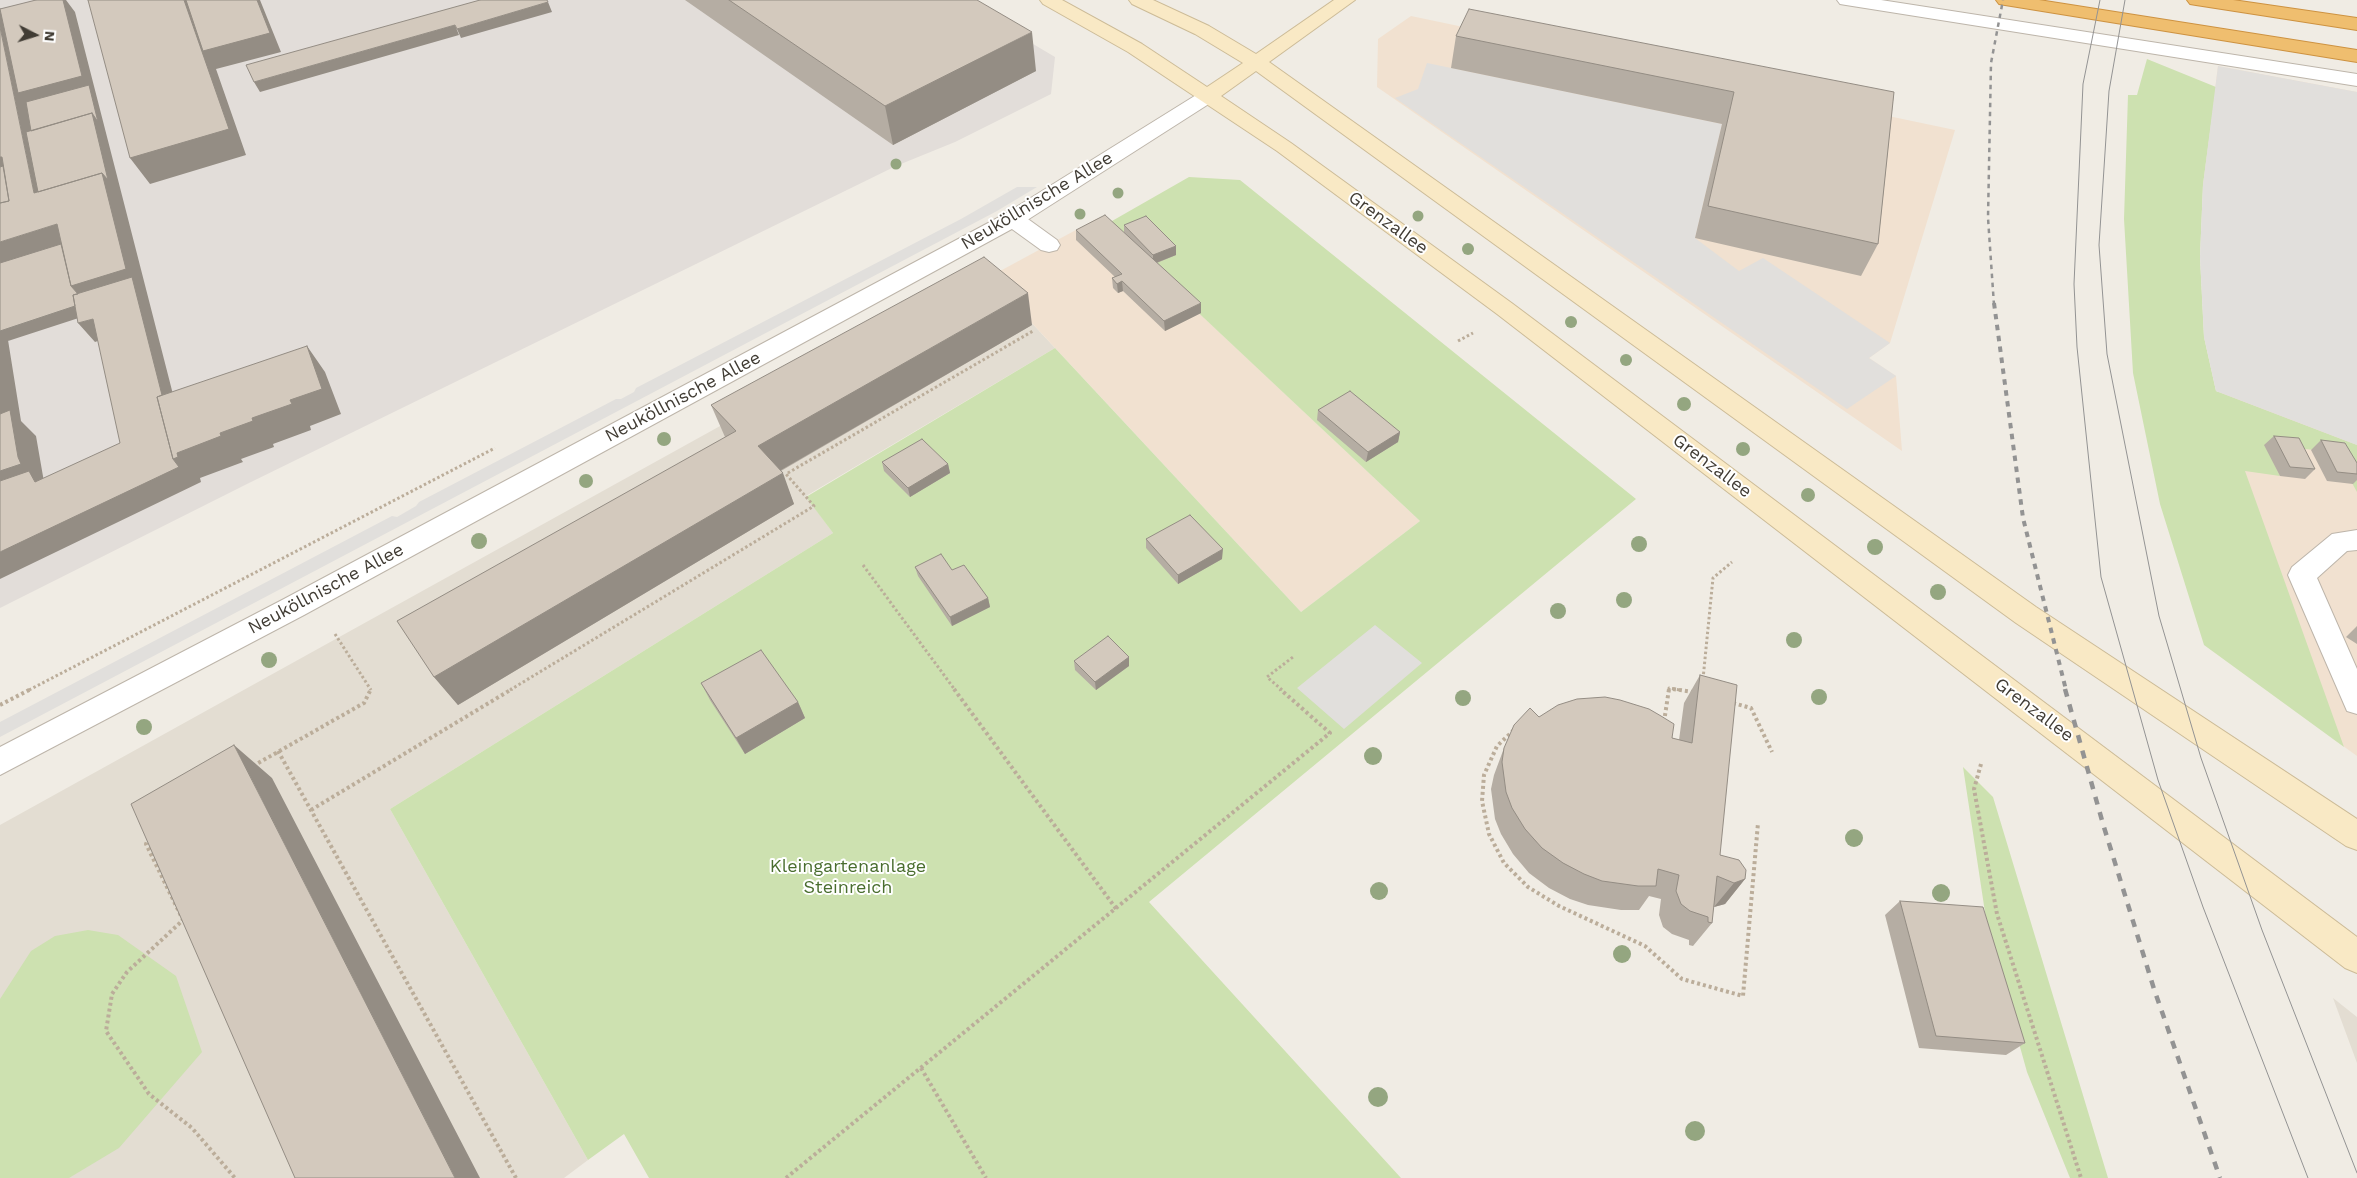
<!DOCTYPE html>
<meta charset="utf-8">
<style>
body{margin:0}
#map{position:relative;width:2357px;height:1178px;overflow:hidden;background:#f0ece4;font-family:"Work Sans",sans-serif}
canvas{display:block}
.north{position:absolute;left:10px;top:10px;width:50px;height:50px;-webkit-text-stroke:4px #fff;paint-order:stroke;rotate:95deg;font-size:14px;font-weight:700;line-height:20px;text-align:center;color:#413c34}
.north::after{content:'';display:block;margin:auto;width:18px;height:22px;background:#413c34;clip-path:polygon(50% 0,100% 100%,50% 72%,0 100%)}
</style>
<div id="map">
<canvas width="2357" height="1178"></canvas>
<div class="north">N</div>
</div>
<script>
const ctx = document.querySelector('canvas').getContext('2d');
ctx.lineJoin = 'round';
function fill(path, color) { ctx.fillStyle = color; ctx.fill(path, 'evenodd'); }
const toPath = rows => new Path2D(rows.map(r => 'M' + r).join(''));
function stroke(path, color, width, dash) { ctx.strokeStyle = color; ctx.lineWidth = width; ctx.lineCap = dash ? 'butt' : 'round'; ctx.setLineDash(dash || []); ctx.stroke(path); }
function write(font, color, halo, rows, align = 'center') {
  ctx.font = font + ' "Work Sans",sans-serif'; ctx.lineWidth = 4; ctx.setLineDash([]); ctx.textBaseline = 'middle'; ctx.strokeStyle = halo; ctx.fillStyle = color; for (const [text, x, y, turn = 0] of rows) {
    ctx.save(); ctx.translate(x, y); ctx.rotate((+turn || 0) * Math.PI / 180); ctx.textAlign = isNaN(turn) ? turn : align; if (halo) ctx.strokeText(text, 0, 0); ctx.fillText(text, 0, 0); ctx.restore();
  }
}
const residential = toPath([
 [989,277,1055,348,806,496,833,533,390,809,588,1160,564,1178,0,1178,0,825],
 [2333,998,2357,1017,2357,1063]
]);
const commercial = toPath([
 [1411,16,1955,130,1890,343,1869,358,1896,376,1902,451,1377,87,1378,39],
 [2218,66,2357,92,2357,756,2332,738,2274,585,2204,337,2203,185],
 [1098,218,1420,521,1301,612,989,277]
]);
const industrial = toPath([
 [0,0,959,0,1055,57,1051,94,955,142,896,166,249,483,0,608]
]);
const green = toPath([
 [2147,59,2216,87,2203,185,2200,257,2204,337,2216,391,2357,445,2357,492,2335,452,2265,445,2280,476,2245,471,2344,747,2204,645,2160,504,2133,373,2124,219,2128,95,2137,95],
 [1189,177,1240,180,1636,499,1149,902,1401,1178,649,1178,624,1134,588,1160,390,809,833,533,806,497,1055,348,1301,612,1420,521,1105,225],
 [1963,767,1993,797,2108,1178,2070,1178,2027,1072,1988,932],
 [88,930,118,935,176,976,202,1052,119,1148,69,1178,0,1178,0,999,31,951,55,936]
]);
const parking = toPath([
 [1427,63,1722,124,1695,238,1739,271,1763,258,1890,343,1869,358,1896,376,1847,409,1395,98,1418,89],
 [2218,66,2357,92,2357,445,2216,391,2204,337,2200,257,2203,185],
 [1017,187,1037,187,997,211,0,737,0,722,392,516,397,517,416,506,419,502,616,399,621,399,634,392,636,388,961,219],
 [1375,625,1422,663,1344,729,1297,688]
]);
const pathFar1 = toPath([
 [1458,341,1473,333],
 [863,565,955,690],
 [335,634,371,690],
 [1703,679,1713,578,1732,562],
 [29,690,495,448],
 [510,690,814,506,786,474,1033,331],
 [1282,690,1267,677,1293,657],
 [1669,690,1669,688,1680,690]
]);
const path = toPath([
 [954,689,1117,910],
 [1673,689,1693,692],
 [1733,703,1751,708,1772,752],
 [0,705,31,689],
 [1664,722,1669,689],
 [1514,730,1497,746,1484,775,1482,801,1489,834,1504,863,1528,887,1559,906,1645,946,1682,979,1743,996,1758,823],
 [278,751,516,1178],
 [1981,764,1974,789,1997,914,2081,1178],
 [253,766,364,703,371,689],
 [311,810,512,689],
 [149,837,146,844,183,920,127,972,112,994,106,1031,149,1094,192,1128,235,1178],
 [921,1068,986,1178],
 [786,1178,1330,733,1280,689]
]);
const lane = toPath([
 [1837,0,1881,0,2357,74,2357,86,1846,5,1840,4,1837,0],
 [1013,212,1021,214,1057,240,1060,245,1057,250,1049,252,1041,250,1005,224,1002,219,1005,214,1013,212],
 [2357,530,2357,550,2347,551,2317,578,2357,669,2357,714,2347,711,2288,575,2292,567,2332,534,2357,530]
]);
const street = toPath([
 [1208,90,1215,92,1218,96,1215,100,1021,224,304,615,0,775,0,747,284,599,1005,214,1201,92,1208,90]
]);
const secondary = toPath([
 [1040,0,1062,0,1142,44,1207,87,1243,63,1195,34,1132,4,1129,0,1153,0,1209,26,1256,54,1334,0,1355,0,1269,62,2036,607,2357,819,2357,850,2346,846,2016,623,1256,71,1221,96,1291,143,1513,304,2357,937,2357,973,2345,968,1497,314,1277,151,1128,52,1043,4,1040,0]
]);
const highway = toPath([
 [1996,0,2039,0,2357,50,2357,62,2005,5,1999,4,1996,0],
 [2187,0,2233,0,2357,18,2357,30,2196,5,2190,4,2187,0]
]);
const tram = toPath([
 [2100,0,2083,84,2074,284,2077,347,2101,577,2158,780,2203,907,2308,1178],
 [2125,0,2109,91,2099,245,2107,354,2159,616,2201,758,2262,930,2357,1173]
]);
const railFar2 = toPath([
 [1994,305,1988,218,1991,63,2003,0]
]);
const railFar1 = toPath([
 [1994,303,2023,518,2066,690]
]);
const rail = toPath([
 [2065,689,2103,824,2154,989,2220,1178]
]);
const trees = [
 [896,164,5.5],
 [1118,193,5.5],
 [1080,214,5.5],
 [1418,216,5.5],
 [1468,249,6],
 [1571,322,6],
 [1626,360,6],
 [1684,404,7],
 [664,439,7],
 [1743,449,7],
 [586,481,7],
 [1808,495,7],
 [479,541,8],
 [1639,544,8],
 [1875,547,8],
 [1938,592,8],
 [1624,600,8],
 [1558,611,8],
 [1794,640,8],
 [269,660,8],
 [1819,697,8],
 [1463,698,8],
 [144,727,8],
 [1373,756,9],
 [1854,838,9],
 [1379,891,9],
 [1941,893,9],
 [1622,954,9],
 [1378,1097,10],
 [1695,1131,10]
];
const wall = toPath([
 [685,0,977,0,1036,71,893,145],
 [1456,36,1894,92,1878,244,1861,276,1695,238,1722,124,1451,68],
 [1124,225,1176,246,1176,255,1157,263,1201,313,1165,331,1123,291,1118,293,1113,288,1112,278,1115,277,1076,240,1076,230,1124,233],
 [1032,325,781,471,794,504,458,705,434,677,725,437,711,405],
 [1318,410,1400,432,1398,442,1366,462,1317,420],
 [2274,436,2315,469,2305,479,2280,476,2264,445],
 [2321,440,2357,463,2357,480,2353,484,2327,481,2311,450],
 [882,462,948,464,950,473,910,497,884,471],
 [1146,539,1222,559,1178,584,1146,548],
 [915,567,952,570,988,598,990,607,952,626,918,576],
 [2357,626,2357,644,2346,637],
 [1129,657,1129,666,1096,690,1075,670,1074,661],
 [1700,675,1720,855,1745,879,1725,904,1714,907,1713,907,1712,923,1693,946,1689,945,1689,940,1672,934,1663,927,1659,915,1661,899,1649,896,1639,910,1621,910,1588,905,1570,899,1549,888,1529,873,1513,854,1501,834,1495,819,1491,789,1494,775,1504,748,1539,717,1672,738,1679,740,1684,703],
 [701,683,798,702,805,718,745,754,710,700],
 [1900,901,2025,1043,2006,1055,1919,1048,1885,915]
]);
const shadedWall = toPath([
 [63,0,66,0,75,12,187,449,290,400,307,346,325,372,341,414,310,426,311,430,273,444,274,447,241,459,243,462,200,478,201,482,0,579,0,552,173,459,137,299,8,341,8,340,21,421,36,436,44,482,0,507,0,471,18,457,0,417,0,242,57,224,126,269,34,193,0,27,0,8,14,27],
 [184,0,260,0,281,52,216,69,246,155,150,184,130,158],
 [548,2,552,12,461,38,457,29],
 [455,25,459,35,260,92,254,82],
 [1032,32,1036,71,893,145,885,106],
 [0,157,2,157,24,183,0,190],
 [1176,246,1176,255,1153,264,1153,255],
 [1122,281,1123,291,1118,293,1117,284],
 [1028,293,1032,325,769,477,758,446],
 [1201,303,1201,313,1165,331,1164,321],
 [93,319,109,337,95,342,78,323],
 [1400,432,1398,442,1366,462,1368,452],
 [948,464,950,473,910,497,908,488],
 [783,473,794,504,458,705,434,677],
 [1223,549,1222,559,1178,584,1178,575],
 [988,598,990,607,952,626,950,617],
 [1129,657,1129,666,1096,690,1095,682],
 [798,702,805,718,745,754,736,738],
 [234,745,272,778,480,1178,455,1178],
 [1745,879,1725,904,1714,907,1734,883]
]);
const building = toPath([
 [36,0,63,0,82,76,18,93,0,9,36,0],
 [88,0,184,0,229,129,130,158,88,0],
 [186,0,257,0,270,33,203,51,186,0],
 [480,0,547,0,548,2,457,29,455,25,254,82,246,65,480,0],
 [729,0,977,0,1032,32,885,106,729,0],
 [1469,9,1894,92,1878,244,1708,206,1734,92,1456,36,1469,9],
 [0,27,34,193,102,173,126,269,71,286,57,224,0,242,0,203,9,201,2,157,0,157,0,27],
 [89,85,98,122,92,113,31,131,26,102,89,85],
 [92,113,108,180,102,173,38,192,26,132,92,113],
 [3,166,9,201,0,203,0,167,3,166],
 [1105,215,1201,303,1164,321,1122,281,1117,284,1112,278,1122,274,1076,230,1105,215],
 [1146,216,1176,246,1153,255,1124,225,1146,216],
 [61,244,71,286,78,294,73,295,75,306,0,331,0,263,61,244],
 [984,257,1028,293,758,446,783,473,434,677,397,621,736,431,711,405,984,257],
 [132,277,162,395,157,397,173,459,179,467,0,552,0,481,29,471,35,482,120,443,93,319,78,323,73,295,132,277],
 [307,346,322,389,290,400,292,404,252,418,253,421,220,433,221,436,177,453,178,457,173,459,157,397,307,346],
 [1350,391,1400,432,1368,452,1318,410,1350,391],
 [10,410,18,457,21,464,0,471,0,414,10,410],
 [2274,436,2299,438,2315,469,2290,467,2274,436],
 [922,439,948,464,908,488,882,462,922,439],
 [2321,440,2345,443,2357,463,2357,474,2337,472,2321,440],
 [1190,515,1223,549,1178,575,1146,539,1190,515],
 [941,554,952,570,964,565,988,598,950,617,915,567,941,554],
 [1108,636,1129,657,1095,682,1074,661,1108,636],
 [761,650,798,702,736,738,701,683,761,650],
 [1700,675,1737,685,1720,855,1739,860,1746,870,1745,879,1734,883,1717,876,1712,923,1708,922,1708,917,1690,911,1681,904,1676,891,1679,875,1658,869,1656,886,1638,886,1602,881,1584,874,1563,863,1542,848,1525,829,1512,808,1506,792,1502,762,1504,748,1514,725,1530,708,1539,717,1558,705,1577,699,1605,697,1620,700,1649,709,1661,716,1674,724,1672,738,1692,743,1700,675],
 [234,745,455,1178,295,1178,131,804,234,745],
 [1900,901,1983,907,2025,1043,1936,1036,1900,901]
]);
const streetNames = [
 ["Neuköllnische Allee",1037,201,-31],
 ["Grenzallee",1388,223,36],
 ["Neuköllnische Allee",683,397,-28],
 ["Grenzallee",1712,466,37],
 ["Neuköllnische Allee",326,589,-28],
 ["Grenzallee",2034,710,37]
];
const parkNames = [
 ["Kleingartenanlage",848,867],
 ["Steinreich",848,888]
];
fill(residential, '#e3ddd2');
fill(commercial, '#f1e1d0');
fill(industrial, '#e2ddd9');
fill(green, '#cde1b0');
fill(parking, '#e1dfdc');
stroke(lane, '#bdb5aa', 2);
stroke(street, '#bdb5aa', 2);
stroke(secondary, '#ccbb97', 2);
stroke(highway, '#cd9241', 2);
stroke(pathFar1, '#bbad9a', 3, [2.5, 2.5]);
stroke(path, '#bbad9a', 4, [3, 3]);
fill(lane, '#fff');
fill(street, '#fff');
fill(secondary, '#f9e9c5');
fill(highway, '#efbe6f');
stroke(tram, '#939393', 1);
stroke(railFar2, '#939393', 2.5, [4.5, 4.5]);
stroke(railFar1, '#939393', 4, [5.5, 5.5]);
stroke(rail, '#939393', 4.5, [8, 8]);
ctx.fillStyle = '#94a680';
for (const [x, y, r] of trees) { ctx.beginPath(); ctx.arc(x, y, r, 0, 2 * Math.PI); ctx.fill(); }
fill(wall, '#b5ada3');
fill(shadedWall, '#948d84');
fill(building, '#d3c9bd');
stroke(building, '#948d84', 1);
write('18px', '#413c34', '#fff', streetNames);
write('18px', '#496d2e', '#fff', parkNames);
</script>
